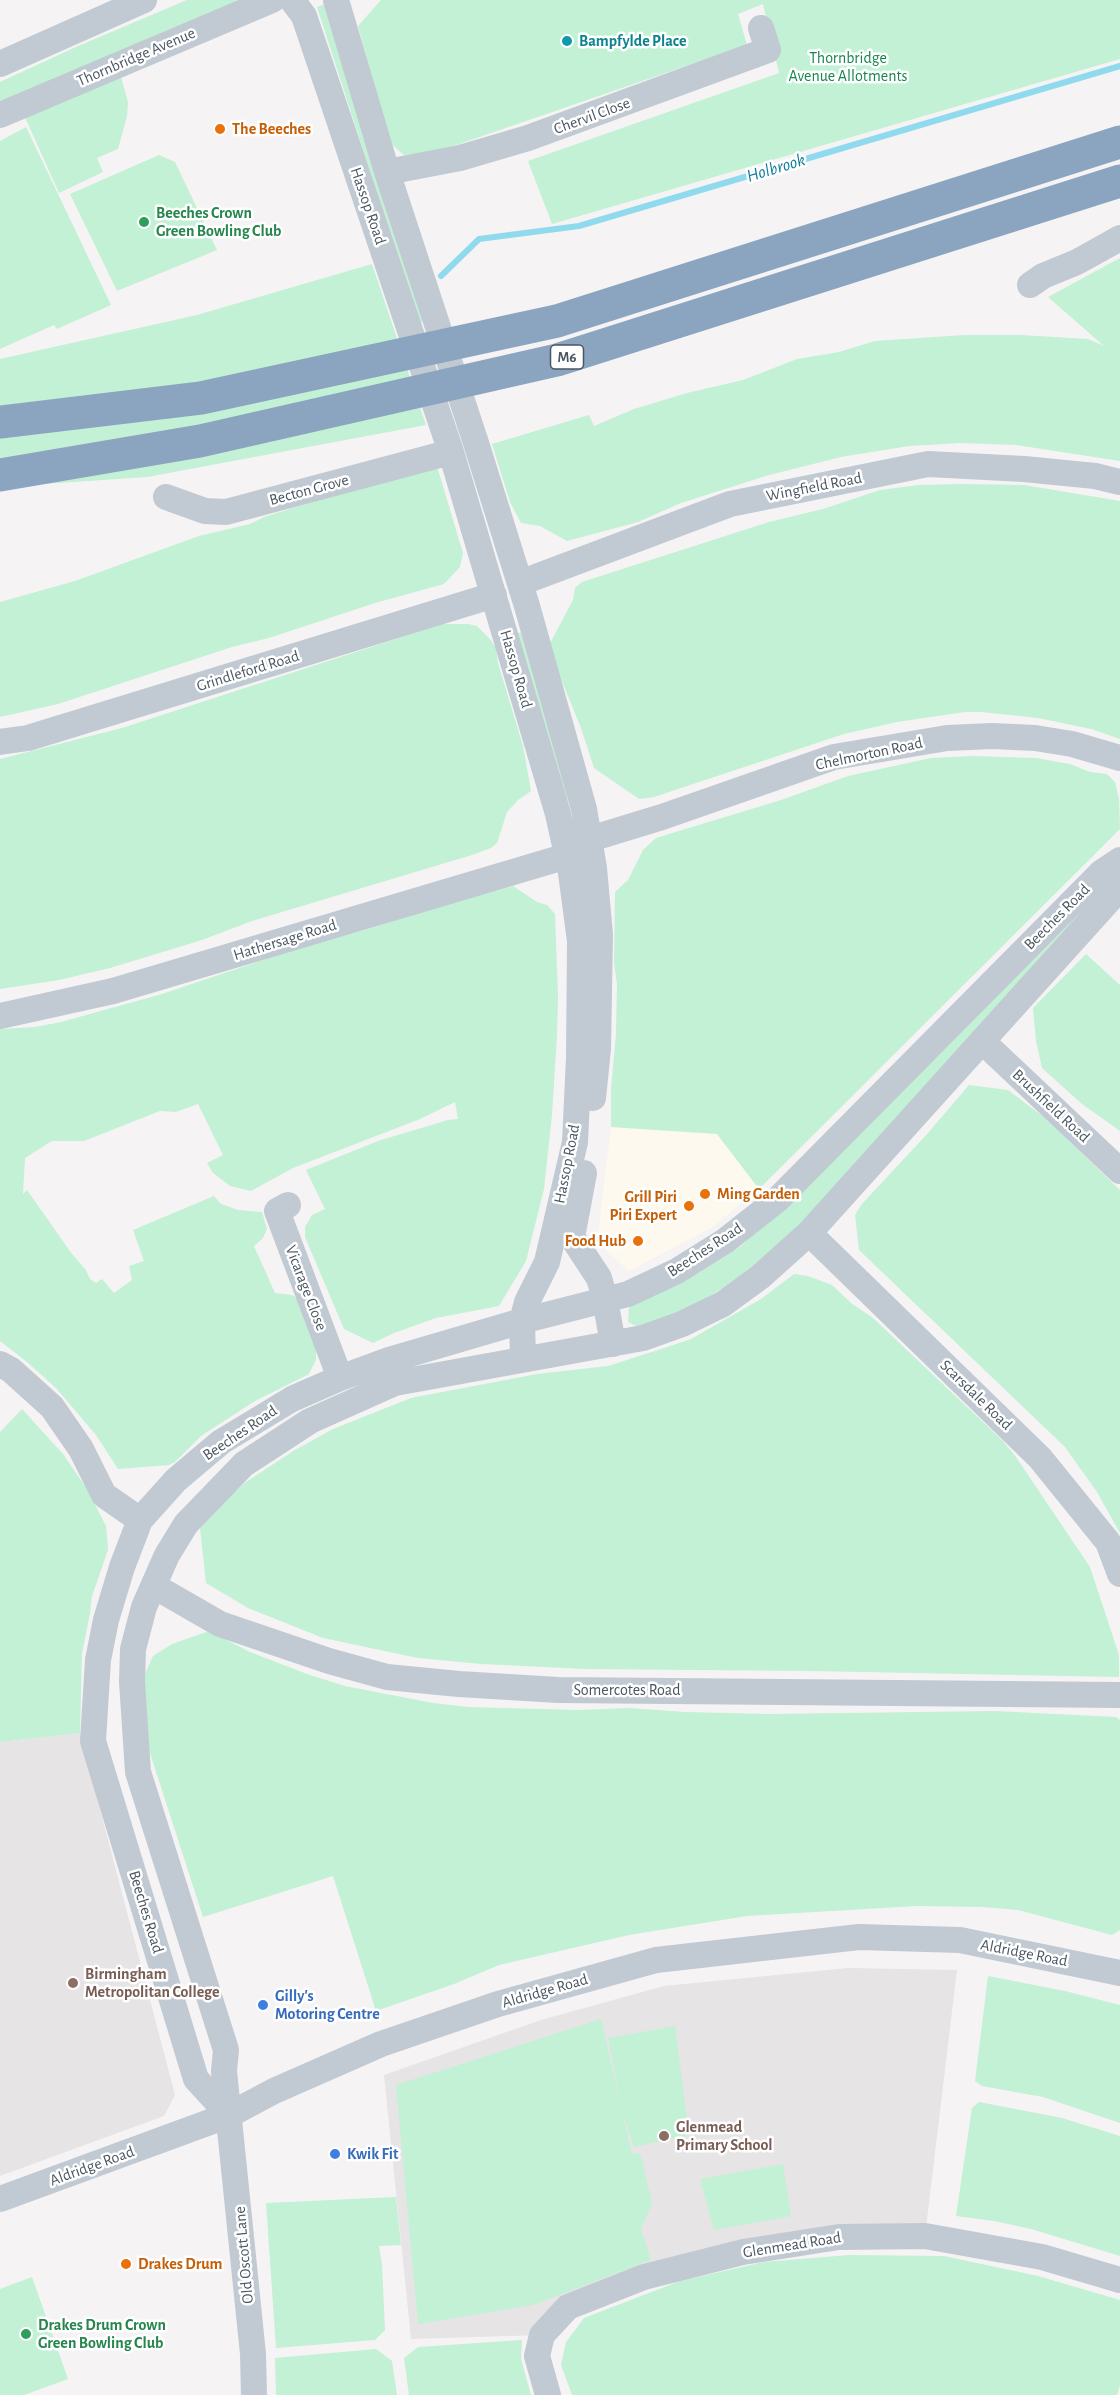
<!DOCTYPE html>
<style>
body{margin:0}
canvas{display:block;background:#f5f3f3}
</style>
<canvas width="1120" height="2395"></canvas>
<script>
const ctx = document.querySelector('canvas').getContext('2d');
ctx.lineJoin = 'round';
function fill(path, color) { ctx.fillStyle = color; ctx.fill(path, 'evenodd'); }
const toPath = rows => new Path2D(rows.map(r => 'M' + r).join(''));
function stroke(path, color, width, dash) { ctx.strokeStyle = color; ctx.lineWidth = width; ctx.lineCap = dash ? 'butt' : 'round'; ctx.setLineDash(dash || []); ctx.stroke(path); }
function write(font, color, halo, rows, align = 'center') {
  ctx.font = font + ' "Alegreya Sans",sans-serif'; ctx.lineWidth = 5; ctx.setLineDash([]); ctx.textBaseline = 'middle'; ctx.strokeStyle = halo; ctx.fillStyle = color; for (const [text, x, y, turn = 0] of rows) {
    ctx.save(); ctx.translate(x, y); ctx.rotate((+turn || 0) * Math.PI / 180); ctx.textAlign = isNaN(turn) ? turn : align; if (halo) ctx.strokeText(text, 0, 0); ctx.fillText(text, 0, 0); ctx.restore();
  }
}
const commercial = toPath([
 [611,1127,717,1134,759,1189,711,1228,629,1271,597,1242]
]);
const education = toPath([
 [80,1733,175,2095,164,2116,0,2176,0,1742],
 [848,1968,957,1970,925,2236,644,2277,542,2335,411,2339,384,2075,541,2020,664,1986]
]);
const green = toPath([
 [187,0,247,0,0,111,0,82,78,46],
 [381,0,1120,0,1120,59,552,224,528,161,779,73,763,4,738,14,747,45,436,152,404,155,390,143,358,26],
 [325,4,426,320,419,323,317,7],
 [119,70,128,102,127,116,118,149,97,158,103,172,59,193,24,115],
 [26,127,111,305,57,329,54,325,0,349,0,141],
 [159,155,175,162,217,250,117,291,70,194],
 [1120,258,1120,461,1016,445,961,443,909,446,841,457,769,475,681,503,638,522,567,541,540,526,521,523,510,502,492,444,589,415,594,426,634,409,687,393,743,380,797,359,839,352,875,341,965,335,1021,335,1088,339,1104,346,1048,297],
 [372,264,426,425,147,477,0,487,0,359,197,315],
 [436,463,463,553,460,567,444,584,375,603,269,638,232,647,58,704,0,717,0,602,75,581,199,536,250,524,264,517],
 [961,484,1024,485,1120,501,1120,739,1091,729,1038,718,981,712,965,712,897,722,844,734,654,797,639,799,594,768,581,728,548,647,573,600,575,588,582,582,769,522,823,509,880,490,919,485],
 [442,624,468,624,477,626,490,639,496,648,498,663,523,746,531,791,518,800,507,812,497,843,491,848,472,855,252,921,202,940,110,968,59,980,0,989,0,759,122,728],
 [526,631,572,797,564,799,517,633],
 [973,756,1036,758,1070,764,1090,772,1107,774,1115,782,1119,799,1120,829,759,1189,717,1134,611,1127,611,1090,616,1033,617,984,614,963,615,892,628,880,643,850,656,838,781,800,848,776,931,758],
 [1120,868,1120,876,833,1196,749,1272,687,1310,638,1327,628,1322,629,1306,697,1274,741,1246,809,1181],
 [513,886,537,902,547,905,555,914,558,996,557,1035,552,1115,544,1189,526,1261,499,1306,436,1318,394,1333,373,1343,344,1329,305,1237,305,1227,312,1215,325,1209,306,1170,378,1141,448,1120,458,1119,455,1102,420,1119,293,1168,251,1191,230,1186,213,1173,207,1163,223,1155,198,1104,176,1112,160,1111,84,1141,52,1141,25,1158,23,1194,27,1190,72,1254,86,1270,90,1279,96,1283,102,1279,114,1293,132,1280,129,1266,144,1261,133,1230,214,1196,221,1204,238,1210,262,1212,267,1229,263,1238,254,1246,275,1293,292,1295,297,1298,316,1346,316,1360,309,1374,255,1401,201,1436,175,1462,169,1465,118,1469,96,1435,56,1388,27,1362,0,1341,0,1029,35,1027,61,1022,162,994,281,954,375,927,445,904],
 [1086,954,1120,985,1120,1131,1082,1104,1042,1068,1036,1041,1033,1008],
 [969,1085,1008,1090,1045,1118,1120,1190,1120,1533,1097,1492,1065,1447,859,1250,855,1215,861,1205,928,1133],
 [794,1274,808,1276,832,1285,851,1303,873,1318,1003,1441,1016,1457,1090,1567,1119,1655,1119,1677,811,1671,587,1669,481,1664,418,1658,323,1638,248,1608,206,1583,200,1528,223,1502,246,1482,295,1450,333,1429,411,1398,537,1374,608,1366,658,1350,691,1339,761,1299],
 [22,1409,63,1454,87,1489,106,1526,108,1550,92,1596,90,1613,82,1654,80,1733,0,1742,0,1432],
 [209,1631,250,1652,307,1674,345,1686,433,1703,468,1707,578,1710,629,1708,685,1712,768,1714,995,1711,1116,1717,1120,1720,1120,1930,1112,1935,1018,1910,982,1907,917,1906,747,1916,629,1935,499,1965,454,1984,376,2011,333,1876,203,1917,149,1750,145,1723,144,1676,153,1656,172,1644],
 [988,1976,1065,1991,1120,2005,1120,2123,1043,2097,982,2086,975,2081],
 [601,2019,622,2109,608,2038,675,2026,689,2135,634,2147,622,2111,632,2154,640,2153,652,2203,641,2229,651,2260,533,2305,418,2324,396,2085],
 [979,2102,1062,2118,1120,2136,1120,2256,1031,2229,994,2221,956,2216,972,2108],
 [783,2164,791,2216,714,2230,700,2179],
 [396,2197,401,2245,379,2246,382,2264,385,2330,375,2340,276,2348,266,2203],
 [849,2255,944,2256,1038,2276,1120,2300,1120,2385,1117,2395,572,2395,561,2365,566,2342,584,2318,680,2281,764,2262],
 [32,2277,68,2379,24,2395,0,2395,0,2289],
 [522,2340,521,2359,531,2395,409,2395,404,2358,418,2347],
 [376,2349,392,2361,397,2395,276,2395,275,2358]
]);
const stream = toPath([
 [441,276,479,239,579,226,1120,66]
]);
const minor = toPath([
 [292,0,304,16,451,452,558,814,571,873,580,941,579,1058,575,1142,547,1262,527,1302,522,1321,523,1359],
 [336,0,387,172,476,443,527,606,584,809,594,868,600,935,598,1049,593,1098],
 [0,64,144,0],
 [0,115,272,0],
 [387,172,460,158,528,138,768,50,761,28],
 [1030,285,1043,276,1077,262,1120,238],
 [166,497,205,511,226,512,451,452],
 [520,583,730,504,928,464,1024,469,1095,476,1120,482],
 [0,742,28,738,494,595],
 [590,839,662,817,834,757,947,738,992,736,1035,738,1072,744,1120,758],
 [0,1016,113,991,567,856],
 [982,1041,1120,1171],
 [584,1173,572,1237,599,1278,605,1299,613,1344],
 [288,1205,277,1211,340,1378],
 [809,1233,1040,1458,1108,1542,1120,1574],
 [0,1364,11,1370,52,1407,81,1449,104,1495,140,1520],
 [154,1586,220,1624,329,1661,387,1677,459,1684,558,1690,1120,1695],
 [229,2115,196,2079,93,1741,98,1660,106,1620,122,1567,140,1520,176,1480,221,1442,292,1399,340,1378,389,1360,522,1321,628,1294,677,1271,725,1241,777,1200,1102,872,1120,860],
 [0,2199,229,2115,274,2091,381,2044,498,2004,656,1960,859,1937,960,1940,1120,1973],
 [254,2395,253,2354,224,2071,226,2050,138,1772,132,1682,133,1649,144,1607,167,1555,186,1524,244,1464,310,1421,395,1383,643,1338,682,1324,723,1304,760,1277,809,1233,1120,888],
 [548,2395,537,2356,542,2335,568,2307,644,2277,743,2252,839,2237,925,2236,1042,2257,1120,2280]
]);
const highway = toPath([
 [0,422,201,398,557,321,1120,142],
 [0,475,200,441,557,360,1120,181]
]);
const markers = [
 [567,41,6,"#0f9aa8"],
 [220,129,6,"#e8710a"],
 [144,222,6,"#2e9e5b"],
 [705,1194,6,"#e8710a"],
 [689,1206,6,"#e8710a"],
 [638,1241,6,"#e8710a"],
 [73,1983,6,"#8d6e63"],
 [263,2005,6,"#3f7fe0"],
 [664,2136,6,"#8d6e63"],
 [335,2154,6,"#3f7fe0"],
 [126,2264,6,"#e8710a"],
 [26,2334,6,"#2e9e5b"]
];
const shields = [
 [567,357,33]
];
const shieldNames = [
 ["M6",567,357]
];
const cultureNames = [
 ["Bampfylde Place",579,41]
];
const streetNames = [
 ["Thornbridge Avenue",136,57,-23],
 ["Chervil Close",592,116,-20],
 ["Hassop Road",368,206,71],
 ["Wingfield Road",814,487,-11],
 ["Becton Grove",309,490,-15],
 ["Hassop Road",516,669,74],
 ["Grindleford Road",248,671,-17],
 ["Chelmorton Road",869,754,-12],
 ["Beeches Road",1057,917,-45],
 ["Hathersage Road",285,940,-17],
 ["Brushfield Road",1051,1106,43],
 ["Hassop Road",567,1164,-79],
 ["Beeches Road",705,1250,-33],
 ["Vicarage Close",306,1288,69],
 ["Scarsdale Road",976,1395,44],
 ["Beeches Road",240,1433,-34],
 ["Somercotes Road",627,1690],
 ["Beeches Road",146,1912,73],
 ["Aldridge Road",1024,1953,11],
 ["Aldridge Road",545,1991,-16],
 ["Aldridge Road",92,2166,-20],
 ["Glenmead Road",792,2245,-9],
 ["Old Oscott Lane",244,2255,-95]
];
const parkNames = [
 ["Thornbridge",848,58],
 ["Avenue Allotments",848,76]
];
const foodNames = [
 ["The Beeches",232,129],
 ["Ming Garden",717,1194],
 ["Grill Piri",677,1197,"right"],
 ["Piri Expert",677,1215,"right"],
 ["Food Hub",626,1241,"right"],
 ["Drakes Drum",138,2264]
];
const leisureNames = [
 ["Beeches Crown",156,213],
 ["Green Bowling Club",156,231],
 ["Drakes Drum Crown",38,2325],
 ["Green Bowling Club",38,2343]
];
const educationNames = [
 ["Birmingham",85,1974],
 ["Metropolitan College",85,1992],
 ["Glenmead",676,2127],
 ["Primary School",676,2145]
];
const shopNames = [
 ["Gilly's",275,1996],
 ["Motoring Centre",275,2014],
 ["Kwik Fit",347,2154]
];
const waterNames = [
 ["Holbrook",776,168,-17]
];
fill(commercial, '#fdf9ef');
fill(education, '#e6e4e5');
fill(green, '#c3f1d5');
stroke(stream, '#90daee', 6);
stroke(minor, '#c1cad2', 26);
stroke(highway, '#8ba5c1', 33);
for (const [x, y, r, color] of markers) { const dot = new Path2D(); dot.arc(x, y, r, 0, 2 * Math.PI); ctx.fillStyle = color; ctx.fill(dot); stroke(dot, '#fff', 2); }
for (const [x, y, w] of shields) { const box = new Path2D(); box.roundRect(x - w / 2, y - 12, w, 24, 4.5); ctx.fillStyle = '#fff'; ctx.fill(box); stroke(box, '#4a5661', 1.5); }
write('bold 15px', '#4a5661', null, shieldNames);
write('bold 16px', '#0d838f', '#fff', cultureNames, 'left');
write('16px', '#4a5661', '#fff', streetNames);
write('16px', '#17864f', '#fff', parkNames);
write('bold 16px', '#c56008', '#fff', foodNames, 'left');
write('bold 16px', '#27864d', '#fff', leisureNames, 'left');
write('bold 16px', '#785e54', '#fff', educationNames, 'left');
write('bold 16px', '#366cbe', '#fff', shopNames, 'left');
write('italic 18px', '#0c7c9b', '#fff', waterNames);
</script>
